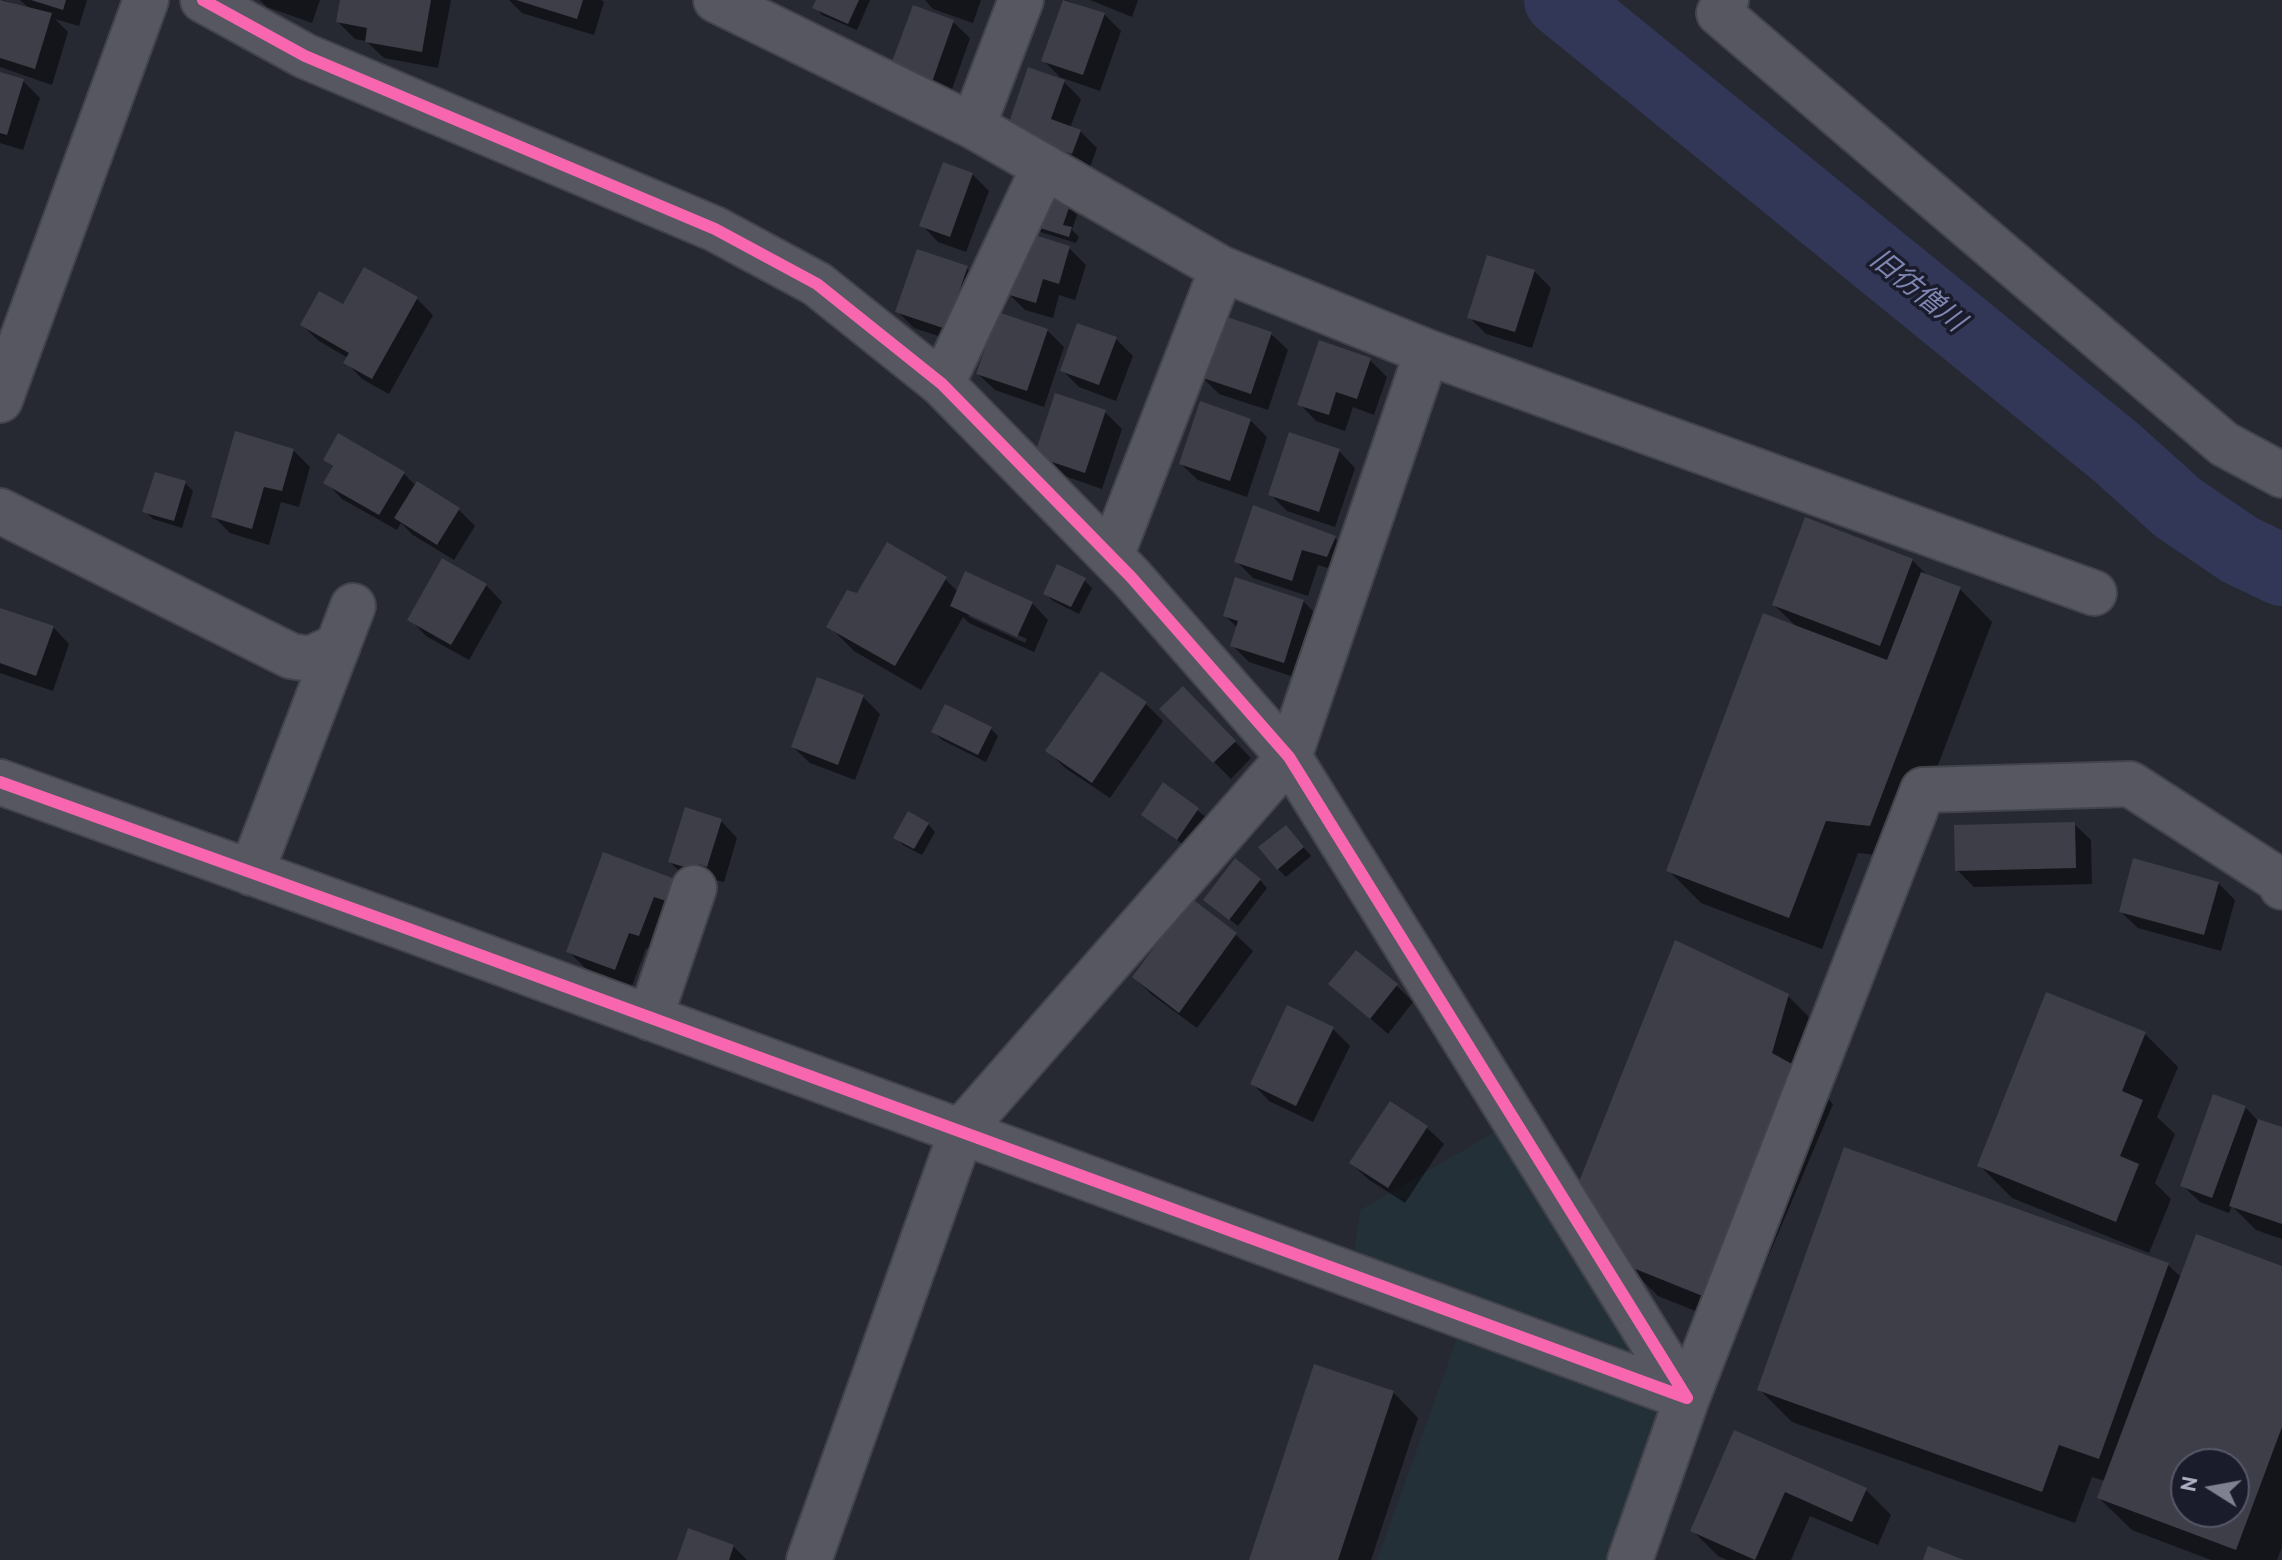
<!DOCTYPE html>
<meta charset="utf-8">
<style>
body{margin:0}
#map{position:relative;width:2282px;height:1560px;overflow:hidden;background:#262832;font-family:"PT Sans",sans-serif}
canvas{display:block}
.north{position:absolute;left:2170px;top:1448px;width:80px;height:80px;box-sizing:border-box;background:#1a1c2c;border:2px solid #565869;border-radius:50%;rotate:281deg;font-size:22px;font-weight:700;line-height:32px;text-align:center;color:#afb1c4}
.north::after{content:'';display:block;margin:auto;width:28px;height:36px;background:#7f8191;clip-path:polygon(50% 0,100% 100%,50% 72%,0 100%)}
</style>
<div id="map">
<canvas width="2282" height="1560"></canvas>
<div class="north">N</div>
</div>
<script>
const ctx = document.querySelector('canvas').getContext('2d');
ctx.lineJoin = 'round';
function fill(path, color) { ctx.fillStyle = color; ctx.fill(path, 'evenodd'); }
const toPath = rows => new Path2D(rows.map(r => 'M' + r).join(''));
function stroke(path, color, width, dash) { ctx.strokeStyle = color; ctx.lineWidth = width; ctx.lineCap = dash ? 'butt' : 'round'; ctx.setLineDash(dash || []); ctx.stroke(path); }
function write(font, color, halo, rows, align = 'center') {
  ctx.font = font + ' "PT Sans","Noto Sans JP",sans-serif'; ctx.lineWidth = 7; ctx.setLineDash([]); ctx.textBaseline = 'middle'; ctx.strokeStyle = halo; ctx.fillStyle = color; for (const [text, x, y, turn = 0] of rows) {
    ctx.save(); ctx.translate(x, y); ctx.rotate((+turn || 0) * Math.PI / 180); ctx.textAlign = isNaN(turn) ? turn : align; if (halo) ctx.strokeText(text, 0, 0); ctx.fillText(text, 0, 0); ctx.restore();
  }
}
const green = toPath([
 [1515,1120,1675,1378,1351,1274,1360,1210],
 [1465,1316,1687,1398,1630,1560,1377,1560]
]);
const shadow = toPath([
 [2,0,29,8,20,0,87,0,79,26,55,19,68,32,52,85,0,67,0,8],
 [260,0,320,0,312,23,267,7],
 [342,0,451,0,438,68,384,58,366,41,355,39,338,22],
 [509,0,601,0,604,2,594,35,522,13],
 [818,0,870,0,857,30,822,15,815,7],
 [925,0,981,0,973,23,933,9],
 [1065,0,1104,14,1121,31,1100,91,1060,77,1043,60],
 [1090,0,1138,0,1132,17],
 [953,22,970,38,949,98,909,84],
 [0,74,23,81,40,98,23,150,0,143],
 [1064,82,1081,99,1070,128,1080,131,1097,148,1089,170,1025,147],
 [972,174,989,191,966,252,938,242,922,225],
 [1069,207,1077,215,1072,230,1079,237,1076,243,1037,231,1029,223],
 [1069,248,1086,265,1075,300,1059,295,1053,318,1025,310,1009,294],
 [967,268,983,285,963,344,914,328,897,311],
 [1534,271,1551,288,1532,348,1486,334,1469,317],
 [417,299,433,315,389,394,362,379,346,362,348,358,319,341,302,325,344,307],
 [1047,330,1064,347,1044,407,995,390,978,374],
 [1271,334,1288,350,1268,410,1219,394,1202,377],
 [1116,339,1133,356,1116,401,1079,387,1062,370],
 [1370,360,1387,377,1374,415,1353,407,1345,431,1316,421,1300,404],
 [1105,412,1122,429,1102,489,1053,472,1036,455],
 [1250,420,1267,437,1247,497,1198,480,1181,464],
 [293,450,310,467,299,507,281,502,269,545,230,533,213,516],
 [1339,451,1355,468,1335,527,1287,511,1270,494],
 [325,459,404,474,416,486,458,509,475,526,454,560,413,535,401,523,397,530,342,499,326,482,334,468],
 [185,483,193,491,182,528,153,519,145,511],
 [1254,508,1335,538,1352,555,1344,573,1318,565,1308,596,1253,578,1236,561],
 [1912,560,1930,578,1960,589,1992,622,1903,858,1858,853,1822,949,1701,903,1668,870,1798,628,1774,605],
 [945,579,958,592,1032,603,1048,620,1034,652,969,623,963,617,921,690,854,651,829,626,858,595],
 [969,613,1027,639,1025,643,969,617],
 [1084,580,1092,588,1079,614,1053,601,1045,593],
 [486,585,502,602,469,660,426,636,410,619],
 [1303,601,1320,618,1300,679,1249,662,1232,645,1238,628,1225,616],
 [0,610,53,627,69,644,53,691,0,673],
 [1102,673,1146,704,1163,721,1110,798,1065,768,1048,751],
 [1183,689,1251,758,1231,779,1162,709],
 [863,697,880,714,855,780,810,763,793,747],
 [990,728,998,736,986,762,942,740,934,732],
 [1163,785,1206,817,1186,847,1144,814],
 [721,821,737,838,724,882,715,880,713,887,687,879,670,862],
 [928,824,935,832,922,855,903,845,895,837],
 [2074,824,2091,840,2092,884,1974,887,1957,870],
 [1293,835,1311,856,1286,877,1278,869],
 [1260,880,1267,888,1238,926,1214,907],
 [674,881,656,952,646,948,632,986,585,968,568,951],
 [2218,883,2235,900,2221,951,2138,928,2121,912],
 [1191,901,1236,935,1253,951,1197,1028,1151,994,1134,977],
 [1331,984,1397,986,1413,1002,1388,1034],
 [1788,996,1821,1029,1807,1077,1833,1104,1738,1328,1658,1296,1625,1263],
 [1333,1029,1350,1046,1313,1122,1269,1101,1253,1084],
 [2145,1034,2178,1067,2157,1117,2175,1134,2155,1183,2171,1199,2149,1253,2012,1198,1979,1165],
 [2245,1107,2259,1122,2282,1129,2282,1239,2256,1230,2232,1206,2229,1213,2200,1202,2183,1186],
 [1427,1128,1444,1144,1405,1203,1368,1179,1351,1163],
 [2168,1265,2182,1278,2282,1268,2282,1547,2277,1560,2211,1560,2132,1530,2099,1498,2105,1481,2092,1477,2075,1523,1792,1422,1759,1389],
 [2186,1464,2234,1464,2234,1512,2186,1512],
 [1393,1392,1418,1418,1371,1560,1251,1560],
 [1735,1433,1866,1490,1891,1515,1878,1545,1810,1516,1791,1560,1727,1560,1718,1556,1693,1531],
 [733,1546,747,1560,679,1560]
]);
const river = toPath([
 [1560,0,2117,453,2178,508,2240,550,2282,570]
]);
const building = toPath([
 [0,0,52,13,35,69,0,58],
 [31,0,66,0,63,10],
 [340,0,431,0,422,52,365,42,367,28,336,22],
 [516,0,583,0,577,19],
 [816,0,859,0,848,24,812,8],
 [1063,0,1105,13,1083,75,1041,61],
 [913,5,954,20,932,82,890,67],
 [1028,67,1065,80,1051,119,1081,130,1072,154,1006,131],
 [0,72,24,79,7,135,0,133],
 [943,162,973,173,950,237,919,226],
 [1036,194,1070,205,1063,225,1072,227,1069,237,1027,224],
 [1025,232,1070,246,1059,284,1043,279,1036,303,1006,294],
 [917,249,968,266,946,329,895,312],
 [1487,255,1535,270,1515,332,1467,318],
 [364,267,418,297,372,379,343,363,349,353,300,325,319,291,343,304],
 [998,312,1048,329,1027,391,976,374],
 [1221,315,1272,332,1251,394,1200,377],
 [1077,323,1117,337,1099,385,1060,371],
 [1319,340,1371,358,1357,399,1336,392,1329,415,1297,405],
 [1055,393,1106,410,1085,473,1034,456],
 [1200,401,1251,419,1230,481,1179,464],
 [235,431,294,449,282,491,264,487,252,529,211,517],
 [1289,432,1340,449,1319,512,1268,495],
 [338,433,405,472,379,515,323,483,333,466,323,460],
 [155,472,186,481,174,521,142,512],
 [417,481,460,508,437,545,394,518],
 [1253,505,1336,536,1327,557,1302,550,1292,581,1234,562],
 [1805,517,1913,559,1880,646,1772,605],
 [887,542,947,577,895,666,826,627,847,590,857,593],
 [442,558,487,584,451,645,407,620],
 [1057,564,1086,578,1071,607,1043,594],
 [965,571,1033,602,1017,637,950,606],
 [1921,572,1961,587,1870,826,1826,821,1789,918,1666,871,1763,613,1887,660],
 [1235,577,1304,600,1284,663,1230,646,1238,621,1223,616],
 [0,608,54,626,36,676,0,663],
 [1101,671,1147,702,1092,783,1045,751],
 [817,677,864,695,838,765,791,747],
 [1183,686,1236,741,1213,763,1159,709],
 [945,704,992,727,978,755,931,732],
 [1163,782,1199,808,1177,840,1141,815],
 [685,807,722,819,707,867,699,864,697,871,668,862],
 [908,811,929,823,914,849,893,838],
 [2075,822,2076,868,1955,871,1954,825],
 [1286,825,1304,847,1277,870,1258,847],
 [603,852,675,879,666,901,654,897,639,936,629,933,615,970,566,952],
 [1235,858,1261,879,1229,920,1203,900],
 [2133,858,2219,882,2204,935,2119,912],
 [1191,898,1237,933,1179,1013,1132,977],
 [1675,940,1789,994,1772,1053,1801,1069,1705,1297,1623,1264,1577,1187],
 [1356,950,1398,984,1370,1019,1328,984],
 [2046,992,2146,1032,2122,1091,2143,1100,2120,1156,2139,1164,2116,1222,1977,1166],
 [1287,1005,1334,1027,1296,1106,1250,1084],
 [2213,1094,2246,1106,2212,1198,2180,1186],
 [1390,1101,1428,1126,1388,1188,1349,1163],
 [2258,1119,2282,1127,2282,1224,2229,1206],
 [1844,1147,2169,1263,2099,1459,2059,1445,2042,1492,1757,1390],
 [2196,1234,2282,1266,2282,1427,2236,1550,2097,1498],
 [2186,1464,2234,1464,2234,1512,2186,1512],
 [1314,1364,1394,1391,1338,1560,1249,1560],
 [1734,1430,1867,1488,1852,1522,1785,1492,1755,1560,1690,1531],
 [688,1528,734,1545,729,1560,677,1560],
 [1928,1546,1964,1560,1923,1560]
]);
const minor = toPath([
 [203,0,305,56,715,229,817,284,942,384,1131,577,1289,757,1687,1398],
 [716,0,973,126,1222,269,1427,352,2094,593],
 [1726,0,1719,13,1926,190,2224,444,2282,475],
 [973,126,1021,0],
 [942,384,1044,167],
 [0,400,146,0],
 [0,511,291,656,310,659,338,646],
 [1111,556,1222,269],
 [0,782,406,928,1687,1398],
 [251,873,353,606],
 [650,1018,694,888],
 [809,1560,962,1130,1289,757,1427,352],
 [1630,1560,1687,1398,1923,790,2130,784,2279,880,2282,887]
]);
const cycleway = toPath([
 [203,0,305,56,715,229,817,284,942,384,1131,577,1289,757,1687,1398],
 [0,782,406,928,1687,1398]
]);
const waterNames = [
 ["旧彷僧川",1917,291,39]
];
fill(green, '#243038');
fill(shadow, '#0007');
stroke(river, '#323758', 72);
fill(building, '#3d3e48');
stroke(minor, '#42434b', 48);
stroke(minor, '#565761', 44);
stroke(cycleway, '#f766af', 12);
write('italic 28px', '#7f85b1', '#1a1c2c', waterNames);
</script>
